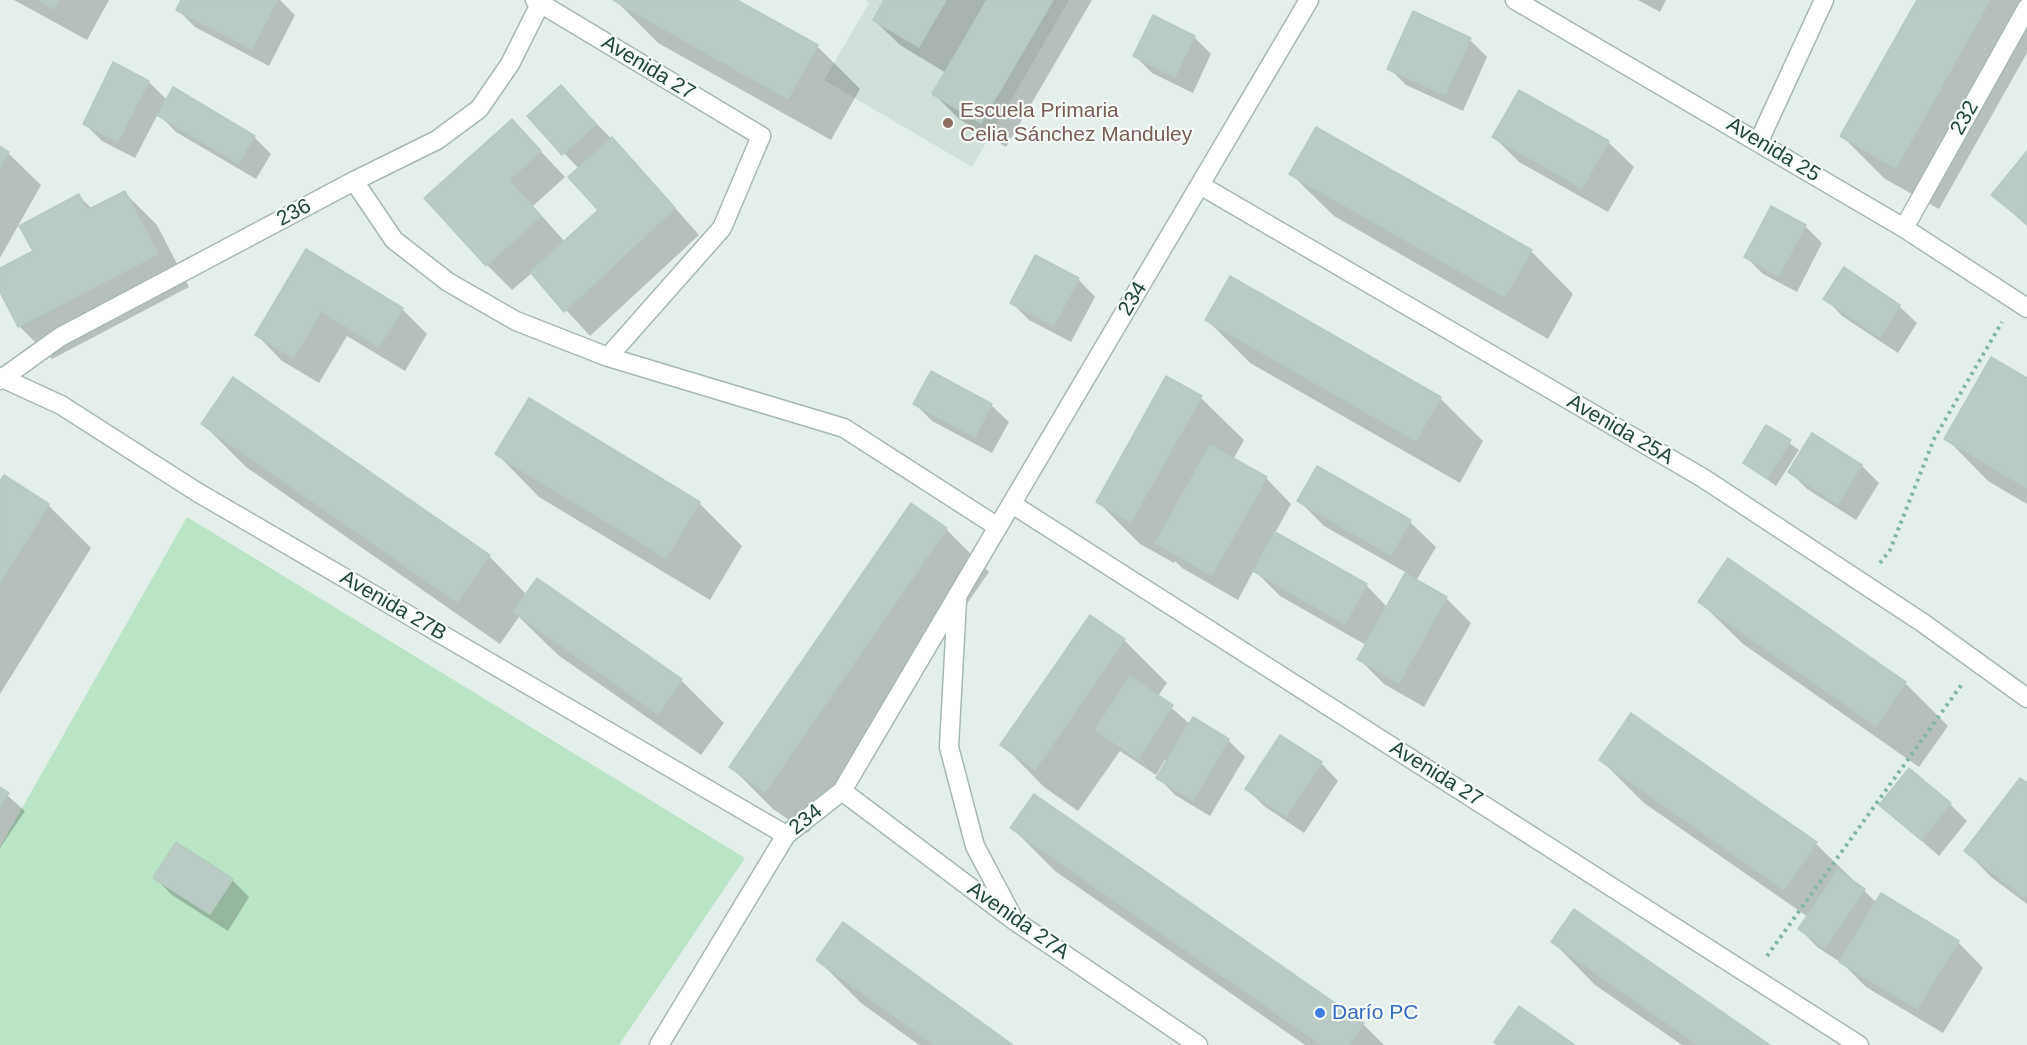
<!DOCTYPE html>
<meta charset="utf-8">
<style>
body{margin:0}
canvas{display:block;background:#e4efeb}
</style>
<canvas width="2027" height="1045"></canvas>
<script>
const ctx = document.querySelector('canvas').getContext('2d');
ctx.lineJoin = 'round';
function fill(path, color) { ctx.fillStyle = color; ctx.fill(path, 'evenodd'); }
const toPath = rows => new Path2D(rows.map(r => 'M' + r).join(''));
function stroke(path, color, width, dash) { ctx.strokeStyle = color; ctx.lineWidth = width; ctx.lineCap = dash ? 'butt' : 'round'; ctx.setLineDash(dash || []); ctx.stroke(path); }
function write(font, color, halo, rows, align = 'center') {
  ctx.font = font + ' Arial,sans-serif'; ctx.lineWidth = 4.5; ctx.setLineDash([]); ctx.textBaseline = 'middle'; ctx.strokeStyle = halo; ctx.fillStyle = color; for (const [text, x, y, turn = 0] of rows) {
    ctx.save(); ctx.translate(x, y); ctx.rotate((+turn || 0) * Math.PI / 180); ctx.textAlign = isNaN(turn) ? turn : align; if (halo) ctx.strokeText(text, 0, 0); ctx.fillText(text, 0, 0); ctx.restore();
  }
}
const built = toPath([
 [865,0,1069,0,972,167,824,80,869,3]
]);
const green = toPath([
 [187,517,745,858,619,1045,0,1045,0,847]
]);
const shadow = toPath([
 [14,0,109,0,87,40],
 [183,0,280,0,295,15,269,66,195,27,178,10],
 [615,0,734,0,817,46,860,89,831,140,658,43],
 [886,0,1092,0,1006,147,959,119,934,94,946,73,900,45,874,20],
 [1638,0,1666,0,1660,12],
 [1919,0,2027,0,2027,53,1939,209,1885,179,1842,136],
 [1194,37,1211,54,1193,93,1152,73,1135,56],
 [1470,40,1487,57,1463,111,1406,85,1389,68],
 [114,64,149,82,167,100,254,137,271,154,256,179,176,132,158,114,135,158,102,141,84,123],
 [561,87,637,165,699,235,590,336,532,273,512,290,487,265,512,121,565,177,533,206,565,242,600,210,579,169,529,116],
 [1494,137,1608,142,1634,167,1608,212,1519,162],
 [0,148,8,153,41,185,0,258],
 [2027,153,2027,226,1993,195],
 [1291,174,1531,251,1573,294,1548,339,1334,216],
 [125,193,157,225,189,287,52,359,19,326,0,289,0,270,35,252,79,196,92,209],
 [1805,226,1822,243,1797,292,1763,274,1746,257],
 [307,252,402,309,427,334,405,371,347,336,319,383,282,361,257,335],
 [1078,279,1095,297,1071,342,1029,320,1012,303],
 [1825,298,1899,306,1917,323,1898,353,1842,316],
 [1207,320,1440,398,1483,441,1460,483,1250,363],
 [2027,380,2027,504,1988,481,1946,438],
 [1201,398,1244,440,1233,460,1266,478,1291,504,1275,533,1366,585,1387,607,1407,573,1324,526,1299,501,1317,468,1410,522,1436,547,1416,581,1446,598,1471,623,1424,707,1384,684,1358,658,1366,645,1280,596,1254,570,1238,600,1182,568,1175,561,1174,563,1140,544,1097,501],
 [529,400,699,503,742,546,710,600,539,497,497,454],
 [915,404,991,405,1009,422,992,453,932,421],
 [203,424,489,556,527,595,681,680,724,723,701,755,558,655,519,617,500,644,246,467],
 [1767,427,1799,450,1776,486,1745,463],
 [1813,435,1862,466,1879,483,1856,520,1807,489,1790,472],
 [0,484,48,505,91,548,0,694],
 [946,529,989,572,808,833,773,809,731,767],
 [1700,602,1905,683,1948,726,1919,767,1743,644],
 [1124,640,1167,683,1158,696,1190,724,1228,740,1245,757,1210,816,1175,795,1158,777,1167,762,1165,760,1156,775,1120,751,1078,811,1044,787,1002,744],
 [1632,715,1816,844,1877,903,1958,942,1983,968,1943,1033,1866,987,1843,964,1817,947,1800,929,1808,917,1644,803,1601,760],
 [1321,763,1338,781,1304,833,1264,806,1247,789],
 [2027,785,2027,904,1991,877,1966,851],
 [0,789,25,811,0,848],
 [1950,804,1967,821,1939,856,1881,805],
 [1012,828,1363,1024,1384,1045,1305,1045,1055,871],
 [155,878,232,880,249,897,228,931,172,895],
 [1553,942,1768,1045,1682,1045,1595,985],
 [818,960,1011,1045,919,1045,861,1003]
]);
const building = toPath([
 [38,0,59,0,54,9,38,0],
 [181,0,277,0,252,49,176,10,181,0],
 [613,0,737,0,818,45,788,99,613,0],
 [884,0,946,0,919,47,873,20,884,0],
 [987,0,1053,0,981,123,932,94,987,0],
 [1917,0,1990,0,1896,168,1840,136,1917,0],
 [1413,11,1471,38,1445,95,1387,69,1413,11],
 [1153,15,1195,36,1175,77,1133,56,1153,15],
 [113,62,149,81,118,142,83,124,113,62],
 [561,85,596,124,562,155,527,116,561,85],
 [173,87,255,136,238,163,157,115,173,87],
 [1519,90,1609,141,1582,188,1492,137,1519,90],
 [512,119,541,151,509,180,541,216,486,266,424,198,512,119],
 [1316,127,1532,250,1505,297,1289,174,1316,127],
 [612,137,675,208,564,312,530,272,598,210,568,177,612,137],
 [0,146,9,152,0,168,0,146],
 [2027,151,2027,224,1991,195,2027,151],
 [125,191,158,254,18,327,0,292,0,268,33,251,19,226,79,194,87,210,125,191],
 [1771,206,1806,225,1779,276,1744,257,1771,206],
 [306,249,403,308,379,347,321,311,294,358,255,335,306,249],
 [1035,255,1079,278,1054,326,1010,303,1035,255],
 [1844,267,1900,305,1880,337,1823,299,1844,267],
 [1230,276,1441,397,1416,441,1205,320,1230,276],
 [1991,357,2027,378,2027,488,1944,439,1991,357],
 [931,371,992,404,975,437,913,404,931,371],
 [1166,376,1202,396,1131,522,1096,502,1166,376],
 [233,377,490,555,457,602,201,424,233,377],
 [529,398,700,502,666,558,495,454,529,398],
 [1766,425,1791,440,1767,479,1743,463,1766,425],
 [1812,433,1862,465,1838,504,1788,472,1812,433],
 [1210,445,1267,477,1212,575,1155,543,1210,445],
 [1317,466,1411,520,1391,555,1297,501,1317,466],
 [4,475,49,504,0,583,0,481,4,475],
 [911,503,947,528,765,792,729,767,911,503],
 [1275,532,1367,584,1345,624,1253,571,1275,532],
 [1728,558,1906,682,1876,726,1698,602,1728,558],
 [1405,573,1447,597,1399,683,1357,659,1405,573],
 [537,578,682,679,658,714,513,612,537,578],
 [1090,615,1125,639,1035,770,1000,745,1090,615],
 [1130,676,1173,705,1138,759,1095,730,1130,676],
 [1631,713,1817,842,1784,890,1599,760,1631,713],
 [1193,717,1229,739,1193,800,1156,778,1193,717],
 [1280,735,1322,762,1286,816,1245,789,1280,735],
 [1909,768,1951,803,1921,840,1879,805,1909,768],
 [2020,778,2027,783,2027,894,2024,897,1964,851,2020,778],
 [0,787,9,793,0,806,0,787],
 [1034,794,1364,1023,1348,1045,1322,1045,1010,828,1034,794],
 [176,842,233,879,210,914,153,878,176,842],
 [1838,870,1865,889,1825,948,1798,929,1838,870],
 [1881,893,1959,941,1917,1009,1839,962,1881,893],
 [1574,909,1770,1045,1698,1045,1551,942,1574,909],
 [843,922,1013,1045,934,1045,816,960,843,922],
 [1519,1006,1575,1045,1498,1045,1494,1042,1519,1006]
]);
const path = toPath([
 [1880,563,1890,550,1934,439,2002,322],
 [1767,956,1962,684]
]);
const service = toPath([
 [1759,141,1824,0],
 [354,181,394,240,448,282,516,321,608,357,844,428,998,527],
 [608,357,722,228,761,136]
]);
const minor = toPath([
 [535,0,761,136],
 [1515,0,1904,228,2027,308],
 [1200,185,1703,478,1923,623,2027,698],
 [1904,228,2027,8],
 [0,377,61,405,197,492,786,835],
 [0,380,60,337,354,181,437,140,479,109,510,64,542,0],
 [1012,504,1859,1045],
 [957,600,949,747,975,846,1012,916],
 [842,791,1015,921,1198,1045],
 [659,1045,786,835,842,791,1309,0]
]);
const markers = [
 [948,123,6,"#8d6e63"],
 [1320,1013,6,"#3f7fe0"]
];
const streetNames = [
 ["Avenida 27",648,68,31],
 ["232",1965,118,-61],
 ["Avenida 25",1773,150,31],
 ["236",294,213,-28],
 ["234",1133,299,-59],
 ["Avenida 25A",1620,430,30],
 ["Avenida 27B",393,606,30],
 ["Avenida 27",1436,774,32],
 ["234",806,820,-39],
 ["Avenida 27A",1018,921,35]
];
const educationNames = [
 ["Escuela Primaria",960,111],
 ["Celia Sánchez Manduley",960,135]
];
const shopNames = [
 ["Darío PC",1332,1013]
];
fill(built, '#d2e0da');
fill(green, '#bbe3c6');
fill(shadow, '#0003');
fill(building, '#b9cbc4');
stroke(building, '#b6cac2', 1.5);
stroke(service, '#a6b8b3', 21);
stroke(minor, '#a6b8b3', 21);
stroke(path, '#81b7a6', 4, [3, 4.5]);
stroke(service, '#fff', 18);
stroke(minor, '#fff', 18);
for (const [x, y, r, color] of markers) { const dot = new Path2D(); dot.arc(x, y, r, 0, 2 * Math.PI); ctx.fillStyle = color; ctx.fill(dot); stroke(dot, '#f6fbf8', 2); }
write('21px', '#21443b', '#f6fbf8', streetNames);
write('21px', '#785e54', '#f6fbf8', educationNames, 'left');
write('21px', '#366cbe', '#f6fbf8', shopNames, 'left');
</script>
